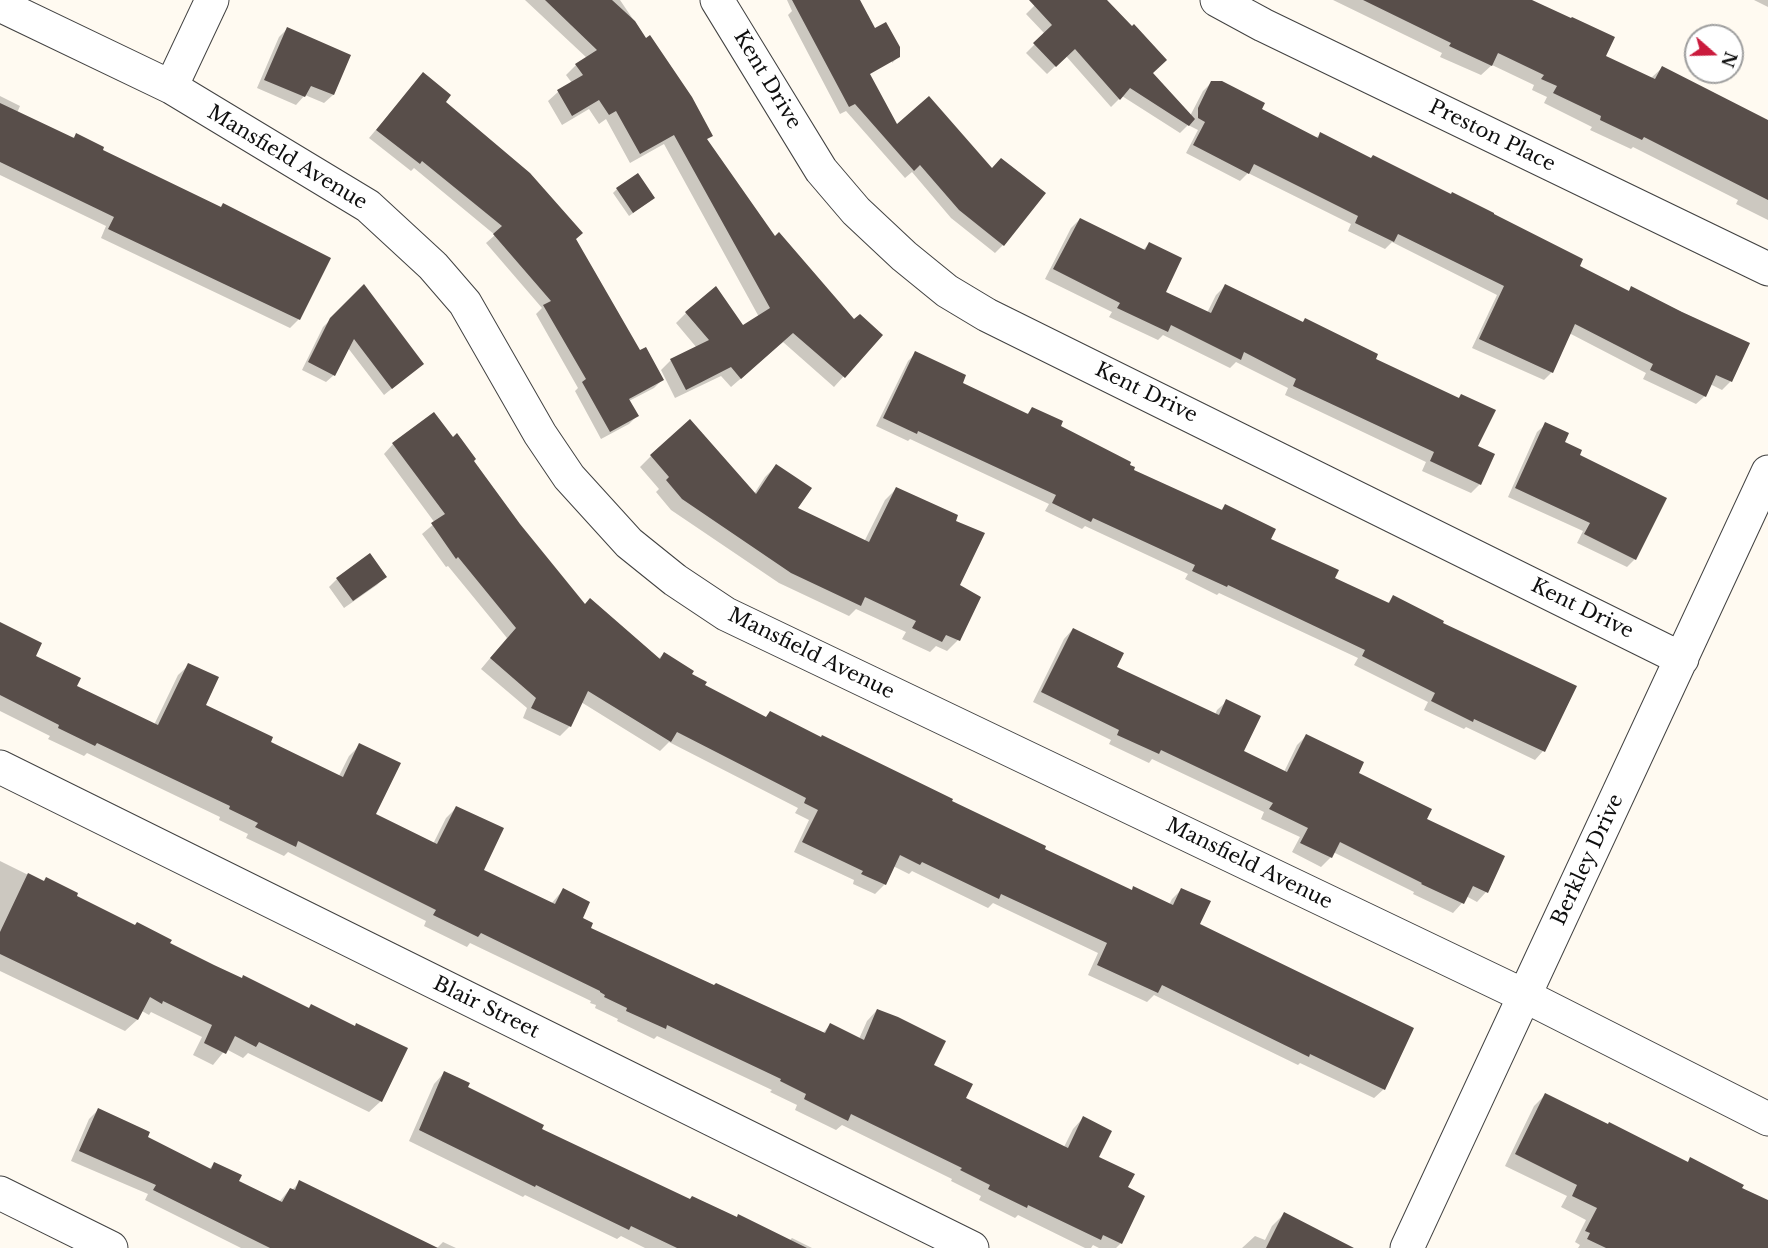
<!DOCTYPE html>
<style>
body{margin:0}
#map{position:relative;width:1768px;height:1248px;overflow:hidden;background:#fffaf1;font-family:"Libre Baskerville",serif}
canvas{display:block}
.north{position:absolute;left:1684px;top:24px;width:60px;height:60px;box-sizing:border-box;background:#fff;border:2px solid #9f9f9f;border-radius:50%;rotate:110deg;font-size:16px;font-weight:700;line-height:24px;text-align:center;color:#0f0f0f}
.north::after{content:'';display:block;margin:auto;width:21px;height:27px;background:#ca1b3d;clip-path:polygon(50% 0,100% 100%,50% 72%,0 100%)}
</style>
<div id="map">
<canvas width="1768" height="1248"></canvas>
<div class="north">N</div>
</div>
<script>
const ctx = document.querySelector('canvas').getContext('2d');
ctx.lineJoin = 'round';
function fill(path, color) { ctx.fillStyle = color; ctx.fill(path, 'evenodd'); }
const toPath = rows => new Path2D(rows.map(r => 'M' + r).join(''));
function stroke(path, color, width, dash) { ctx.strokeStyle = color; ctx.lineWidth = width; ctx.lineCap = dash ? 'butt' : 'round'; ctx.setLineDash(dash || []); ctx.stroke(path); }
function write(font, color, halo, rows, align = 'center') {
  ctx.font = font + ' "Libre Baskerville",serif'; ctx.lineWidth = 6; ctx.setLineDash([]); ctx.textBaseline = 'middle'; ctx.strokeStyle = halo; ctx.fillStyle = color; for (const [text, x, y, turn = 0] of rows) {
    ctx.save(); ctx.translate(x, y); ctx.rotate((+turn || 0) * Math.PI / 180); ctx.textAlign = isNaN(turn) ? turn : align; if (halo) ctx.strokeText(text, 0, 0); ctx.fillText(text, 0, 0); ctx.restore();
  }
}
const shadow = toPath([
 [525,0,620,0,711,135,706,140,774,238,854,321,881,335,834,387,783,342,731,387,721,376,675,398,661,370,671,360,697,348,676,323,686,313,716,288,743,327,759,317,664,144,630,163,606,119,599,124,589,109,562,125,548,101,558,92,572,83,566,75,576,65,587,58],
 [787,0,858,0,875,30,898,57,892,63,892,60,863,76,865,79,891,64,870,76,897,127,1003,245,995,253,951,218,912,172,905,178,846,111,840,114,788,15,792,11],
 [1040,0,1105,0,1151,73,1190,116,1203,91,1212,82,1260,110,1316,138,1320,134,1627,292,1632,288,1748,344,1730,382,1722,390,1710,384,1705,396,1696,404,1643,379,1646,373,1569,333,1552,372,1544,380,1472,348,1497,295,1392,242,1385,249,1348,231,1351,224,1248,173,1240,181,1186,153,1198,130,1188,125,1180,133,1122,96,1111,107,1066,56,1047,74,1026,53,1045,34,1026,14],
 [1333,0,1529,0,1604,57,1651,78,1662,68,1768,121,1768,220,1736,204,1738,200,1633,147,1631,149,1590,130,1592,127,1544,103,1547,97,1532,90,1534,85,1492,65,1481,75,1440,57,1442,53],
 [1754,0,1768,0,1768,7],
 [287,29,349,55,333,95,324,103,305,95,296,105,257,88,279,37],
 [423,74,444,102,574,239,639,352,662,380,654,388,629,401,637,416,629,424,601,439,575,391,578,388,536,314,542,308,486,243,495,235,414,168,411,171,369,138],
 [0,96,20,106,17,113,72,139,76,135,101,150,299,319,290,328,101,238,106,226,0,175],
 [617,189,650,201,629,216,613,193],
 [1080,219,1142,251,1149,244,1164,293,1207,313,1216,295,1225,286,1301,323,1305,320,1374,359,1458,399,1461,395,1476,447,1480,484,1471,493,1422,471,1426,462,1285,395,1288,388,1236,362,1230,368,1163,335,1158,340,1109,317,1112,312,1045,279,1071,228],
 [364,287,422,364,384,395,348,348,334,375,326,382,302,370,323,327],
 [916,353,961,384,1026,415,1032,409,1059,427,1132,471,1220,511,1225,506,1269,539,1333,579,1387,604,1393,597,1441,624,1575,686,1543,751,1535,760,1466,727,1464,729,1424,710,1428,702,1354,665,1358,658,1219,593,1217,595,1185,579,1188,574,1085,526,1082,529,1045,511,1049,504,910,439,908,441,876,426,908,361],
 [1546,424,1578,456,1635,559,1627,567,1577,543,1583,531,1508,497,1537,432],
 [393,444,473,461,519,525,585,606,658,659,664,654,703,686,765,718,770,713,1043,850,1131,891,1134,888,1169,905,1172,899,1181,890,1198,925,1384,1089,1374,1098,1300,1063,1298,1065,1154,995,1147,1002,1088,975,1098,953,993,903,988,908,912,871,909,874,893,866,885,884,875,894,853,884,854,880,794,852,809,820,795,813,798,808,669,742,660,751,581,702,570,726,560,736,523,718,527,708,481,669,507,638,448,566,446,567,422,534,435,523,384,454],
 [651,456,754,494,765,477,776,466,795,509,864,542,885,500,896,489,954,521,958,585,958,640,947,651,936,646,930,652,902,639,906,632,856,609,849,616,779,583,671,510,656,492,659,489,640,467],
 [385,577,377,585,344,608,329,587,337,579],
 [0,626,34,657,75,687,154,725,178,675,189,665,204,705,269,743,339,776,349,756,360,745,374,815,433,844,446,818,457,807,482,870,551,904,563,890,589,929,822,1034,830,1025,859,1039,867,1021,877,1010,964,1099,1064,1147,1073,1129,1083,1118,1097,1158,1126,1188,1121,1243,1116,1248,1099,1248,1093,1245,1091,1248,1085,1248,1018,1215,1015,1218,979,1200,981,1196,951,1181,952,1179,842,1125,836,1130,795,1110,797,1105,770,1092,772,1090,657,1036,654,1039,617,1021,618,1019,595,1008,596,1005,590,1003,591,1001,470,943,467,947,424,926,426,921,288,852,284,856,246,838,248,834,219,820,220,817,87,753,84,756,48,739,50,736,0,711],
 [1073,629,1115,668,1215,715,1217,710,1227,701,1242,752,1284,772,1297,745,1306,736,1357,773,1425,820,1503,857,1486,892,1477,902,1466,896,1462,903,1453,913,1413,894,1414,892,1333,852,1331,857,1321,867,1292,852,1300,837,1261,819,1264,812,1152,759,1149,763,1109,744,1111,740,1033,702,1064,639],
 [0,861,168,944,381,1101,369,1112,248,1053,243,1058,226,1049,213,1065,193,1055,202,1037,151,1012,149,1015,142,1011,137,1020,125,1031,0,971],
 [444,1073,466,1088,540,1129,689,1201,789,1241,792,1238,812,1248,645,1248,621,1236,617,1239,525,1195,523,1197,409,1141,434,1084],
 [1545,1095,1687,1163,1691,1159,1740,1189,1768,1202,1768,1248,1578,1248,1580,1245,1575,1242,1586,1220,1561,1207,1567,1196,1505,1166,1534,1106],
 [98,1110,146,1138,209,1169,215,1163,237,1182,279,1202,290,1189,292,1190,300,1182,434,1248,241,1248,145,1200,148,1194,71,1161,89,1119],
 [1284,1214,1320,1248,1242,1248,1255,1236,1265,1240,1272,1226],
 [443,1242,456,1248,437,1248]
]);
const building = toPath([
 [545,0,612,0,635,21,646,38,650,35,692,97,713,136,707,139,775,236,779,232,854,319,860,314,883,335,845,378,793,333,741,379,731,367,686,390,670,359,709,340,685,312,716,286,743,325,770,308,674,135,640,154,616,111,609,115,599,100,572,116,557,90,583,75,575,64,597,50],
 [792,0,860,0,875,28,886,22,900,47,900,57,870,74,897,124,929,96,992,168,1001,158,1046,193,1004,246,959,210,920,165,914,171,855,104,849,107],
 [1029,0,1107,0,1132,26,1134,24,1167,60,1153,73,1195,119,1189,126,1130,88,1120,100,1075,49,1056,67,1033,43,1052,25],
 [1363,0,1532,0,1571,18,1572,17,1615,37,1606,56,1655,79,1662,66,1768,120,1768,200,1644,137,1642,140,1600,120,1601,116,1553,93,1557,86,1541,79,1544,75,1498,53,1492,66,1449,46,1451,43],
 [287,27,351,55,334,95,311,86,305,97,264,80],
 [423,72,451,95,446,102,530,173,583,233,576,239,640,350,646,347,664,380,629,399,639,416,610,432,582,382,586,379,543,305,551,301,493,234,502,226,422,161,420,164,376,130],
 [1211,81,1222,81,1265,103,1262,109,1318,138,1320,132,1371,158,1373,155,1451,194,1452,192,1494,213,1494,214,1583,259,1580,266,1629,291,1631,286,1682,312,1750,343,1732,382,1716,375,1706,397,1650,370,1653,364,1575,324,1553,373,1479,339,1504,286,1398,234,1394,242,1355,223,1358,216,1254,164,1249,174,1193,145,1205,122,1198,118,1198,108],
 [0,103,74,138,76,133,104,147,103,150,221,207,223,203,331,258,300,320,108,229,114,217,0,162],
 [638,173,655,198,633,213,616,188],
 [1080,218,1145,250,1149,242,1182,258,1166,292,1211,313,1225,284,1303,322,1305,318,1378,354,1376,359,1459,398,1461,394,1496,410,1478,446,1495,454,1481,485,1430,461,1434,452,1293,386,1296,379,1244,352,1241,360,1171,325,1168,332,1117,308,1120,303,1053,269],
 [364,284,424,364,392,389,354,339,335,376,308,362,330,318],
 [915,351,966,375,963,383,1028,414,1032,407,1063,421,1061,426,1131,462,1130,465,1135,467,1134,470,1222,510,1225,504,1276,529,1271,539,1339,570,1335,578,1389,603,1393,595,1444,621,1443,623,1577,686,1545,752,1474,719,1473,722,1431,701,1435,693,1362,656,1365,650,1228,585,1227,587,1192,571,1195,565,1093,518,1091,522,1052,503,1056,495,918,431,917,434,883,418],
 [434,412,453,437,457,433,476,459,474,461,520,524,585,604,590,598,660,659,664,652,694,671,692,674,707,682,705,685,766,717,770,711,821,737,822,735,953,799,952,801,1046,846,1045,849,1132,890,1133,886,1173,905,1181,888,1211,901,1200,924,1414,1028,1385,1090,1310,1054,1309,1057,1162,985,1158,993,1097,965,1107,943,1001,894,999,899,922,862,920,865,900,855,886,885,861,874,863,871,802,842,818,810,804,803,806,798,677,732,671,742,588,691,571,727,531,708,536,698,490,658,516,628,458,557,456,559,431,523,445,514,392,443],
 [690,419,756,494,776,464,812,488,798,508,869,542,896,487,958,515,956,521,985,533,960,585,981,597,960,641,946,635,942,642,912,628,916,621,865,597,861,606,791,573,682,499,666,480,669,477,650,455],
 [1545,422,1569,433,1565,442,1582,450,1580,455,1667,498,1636,560,1584,534,1590,523,1515,488],
 [370,553,387,577,353,601,336,578],
 [0,622,42,643,36,656,81,678,77,686,158,725,188,663,219,677,206,705,273,737,271,742,343,777,359,743,401,763,376,814,437,844,456,806,504,828,484,870,555,904,563,888,590,902,583,918,593,923,591,928,714,985,716,983,825,1033,830,1023,864,1040,877,1009,898,1017,946,1041,934,1065,973,1084,966,1098,1068,1148,1083,1116,1112,1131,1099,1157,1135,1174,1128,1187,1145,1196,1122,1244,1103,1235,1101,1240,1028,1205,1027,1208,988,1189,990,1185,960,1170,962,1168,851,1114,848,1121,804,1099,806,1094,780,1081,781,1079,667,1025,666,1029,626,1011,627,1008,604,997,605,995,600,992,600,991,481,933,478,937,433,915,436,910,298,841,296,847,255,827,258,823,229,809,230,806,97,743,95,746,58,728,59,725,0,695],
 [1073,628,1124,653,1117,667,1219,715,1226,699,1261,716,1244,751,1287,772,1306,734,1364,762,1359,773,1432,809,1427,819,1505,856,1488,893,1473,886,1464,904,1421,884,1422,883,1340,842,1332,858,1300,843,1308,828,1269,809,1273,803,1161,750,1159,754,1117,735,1119,730,1041,692],
 [28,873,44,881,46,877,78,893,77,896,135,925,137,922,172,940,170,943,214,965,242,978,243,975,309,1008,311,1004,355,1026,356,1023,408,1048,382,1102,259,1042,256,1047,235,1036,226,1054,204,1043,212,1025,163,1001,162,1004,150,997,138,1020,0,954,0,932],
 [444,1071,470,1083,468,1087,544,1125,542,1129,690,1199,692,1196,737,1217,738,1214,807,1248,677,1248,631,1226,629,1230,536,1185,535,1187,419,1130],
 [1545,1093,1608,1124,1609,1122,1688,1162,1690,1157,1744,1185,1742,1188,1768,1200,1768,1248,1606,1248,1587,1239,1590,1233,1585,1231,1597,1208,1572,1196,1577,1185,1515,1154],
 [98,1108,150,1132,148,1137,211,1169,214,1162,242,1175,239,1181,282,1202,290,1188,295,1190,299,1180,438,1248,270,1248,153,1190,156,1185,79,1151],
 [1284,1212,1354,1248,1266,1248]
]);
const minor = toPath([
 [717,0,821,170,856,211,904,256,947,291,987,315,1682,659],
 [1217,0,1263,25,1768,269],
 [0,5,171,87,368,206,433,266,465,303,540,434,569,477,629,543,675,580,726,614,1525,996,1768,1119],
 [171,87,212,0],
 [0,767,972,1248],
 [0,1193,111,1248],
 [1407,1248,1768,472]
]);
const streetNames = [
 ["Kent Drive",767,80,59],
 ["Preston Place",1492,136,26],
 ["Mansfield Avenue",287,158,31],
 ["Kent Drive",1146,393,26],
 ["Kent Drive",1582,609,26],
 ["Mansfield Avenue",811,654,26],
 ["Berkley Drive",1588,860,-65],
 ["Mansfield Avenue",1249,864,26],
 ["Blair Street",486,1008,26]
];
fill(shadow, '#0003');
fill(building, '#584e4a');
stroke(minor, '#424242', 35);
stroke(minor, '#fff', 33);
write('20px', '#0f0f0f', '#fff', streetNames);
</script>
